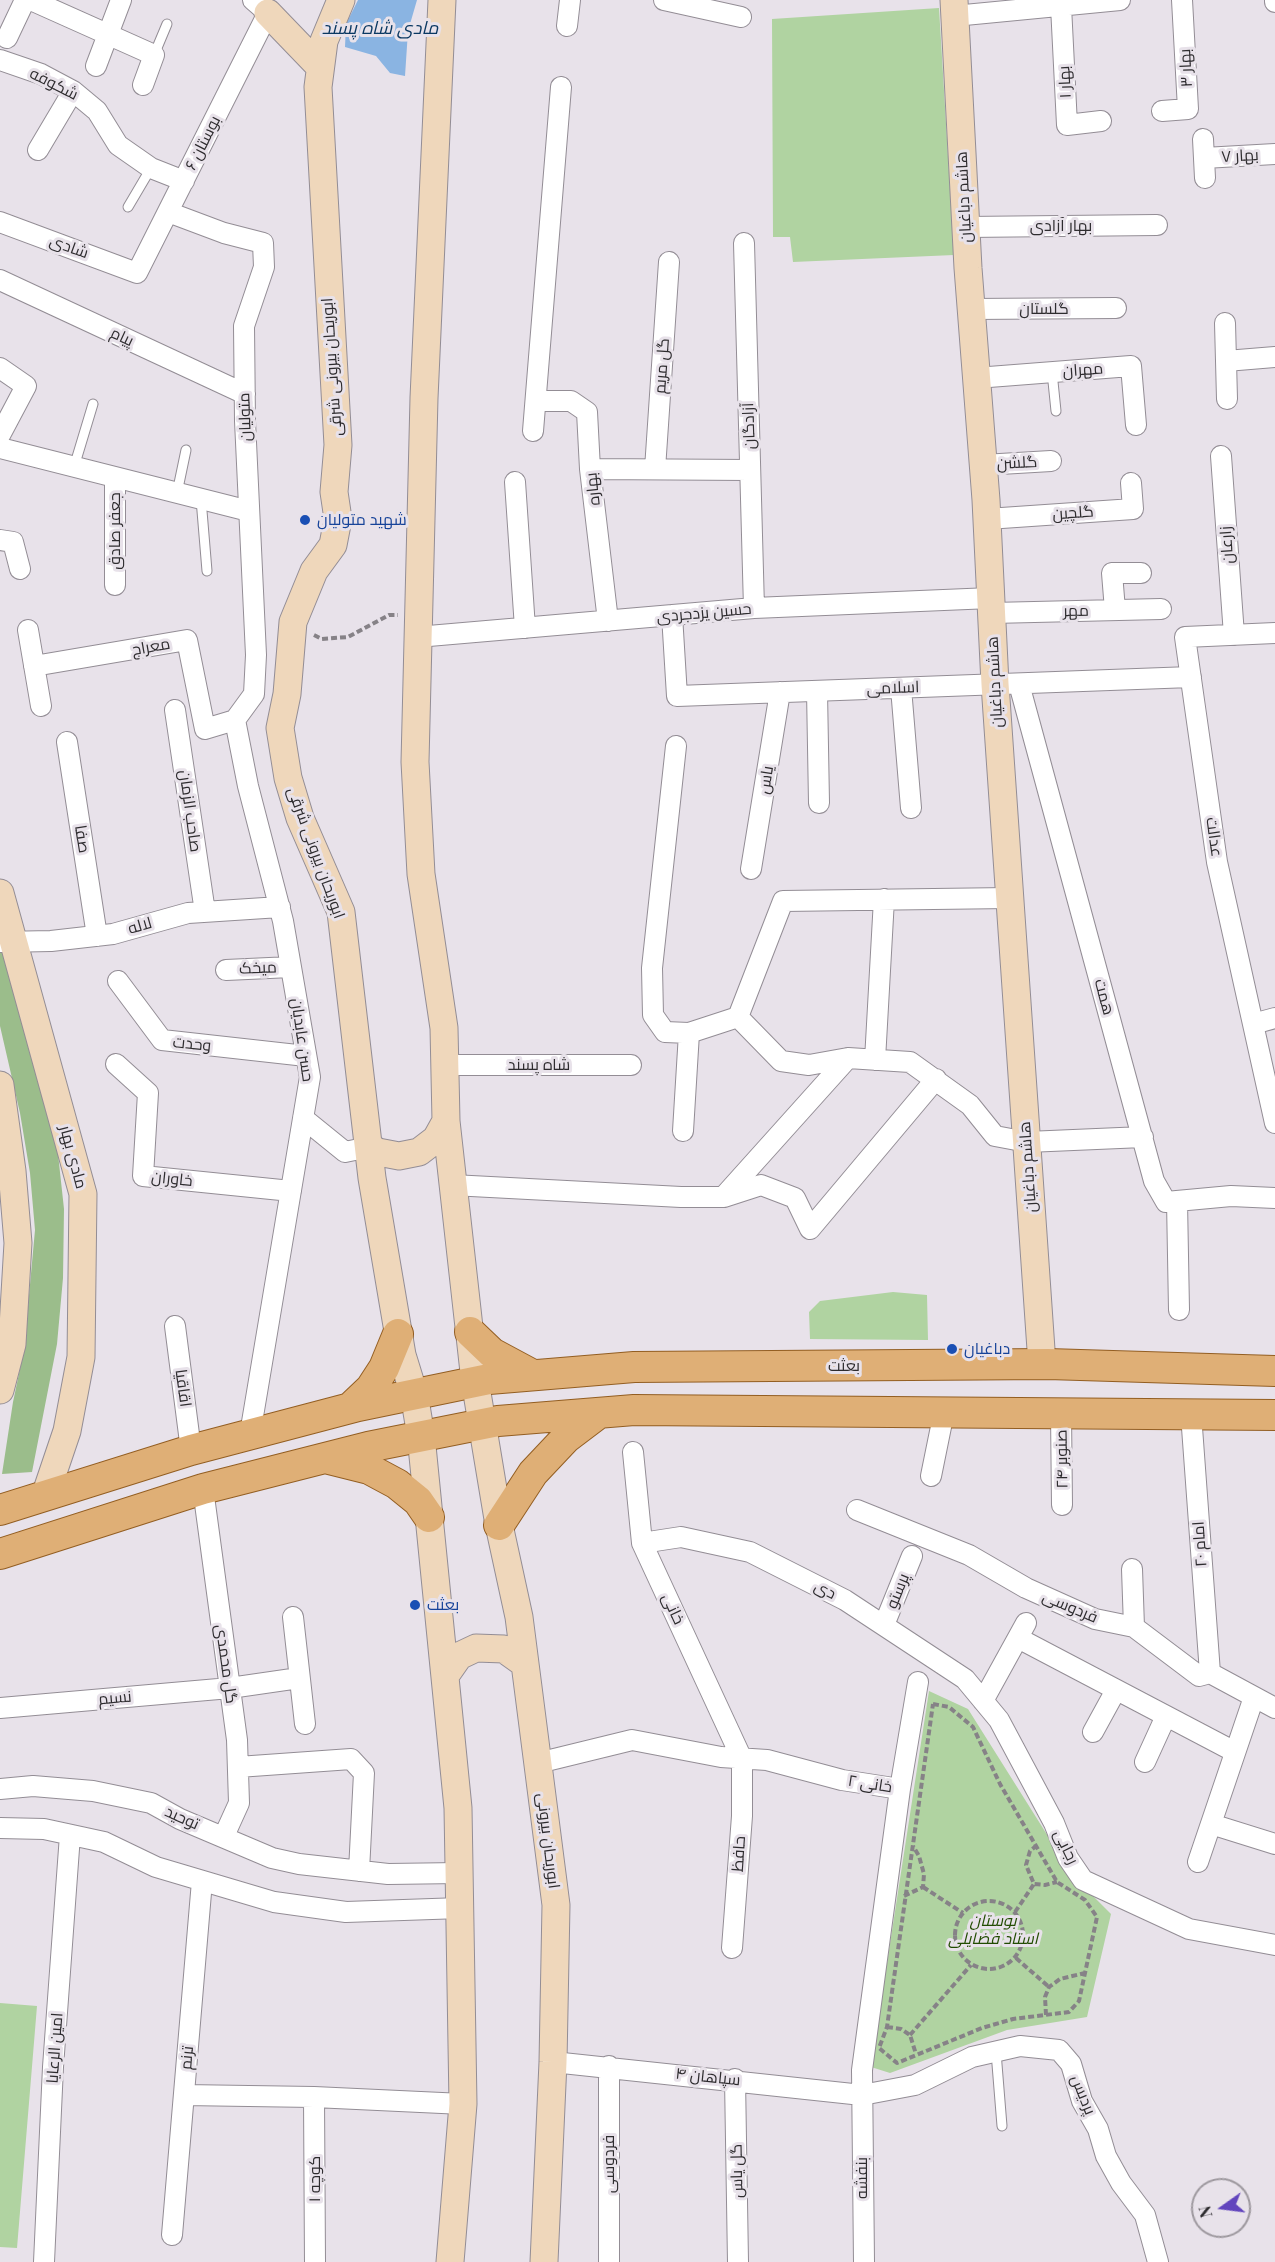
<!DOCTYPE html>
<meta charset="utf-8">
<style>
body{margin:0}
#map{position:relative;width:1275px;height:2262px;overflow:hidden;background:#e8e2ea;font-family:"Playfair Display",serif}
canvas{display:block}
.north{position:absolute;left:1191px;top:2178px;width:60px;height:60px;box-sizing:border-box;background:#e8e2ea;border:2px solid #9e999f;border-radius:50%;rotate:256deg;font-size:16px;font-weight:700;line-height:24px;text-align:center;color:#2e2c2f}
.north::after{content:'';display:block;margin:auto;width:21px;height:27px;background:#6245bd;clip-path:polygon(50% 0,100% 100%,50% 72%,0 100%)}
</style>
<div id="map">
<canvas width="1275" height="2262"></canvas>
<div class="north">N</div>
</div>
<script>
const ctx = document.querySelector('canvas').getContext('2d');
ctx.lineJoin = 'round';
function fill(path, color) { ctx.fillStyle = color; ctx.fill(path, 'evenodd'); }
const toPath = rows => new Path2D(rows.map(r => 'M' + r).join(''));
function stroke(path, color, width, dash) { ctx.strokeStyle = color; ctx.lineWidth = width; ctx.lineCap = dash ? 'butt' : 'round'; ctx.setLineDash(dash || []); ctx.stroke(path); }
function write(font, color, halo, rows, align = 'center') {
  ctx.font = font + ' "Playfair Display",Cairo,serif'; ctx.lineWidth = 6; ctx.setLineDash([]); ctx.textBaseline = 'middle'; ctx.strokeStyle = halo; ctx.fillStyle = color; for (const [text, x, y, turn = 0] of rows) {
    ctx.save(); ctx.translate(x, y); ctx.rotate((+turn || 0) * Math.PI / 180); ctx.textAlign = isNaN(turn) ? turn : align; if (halo) ctx.strokeText(text, 0, 0); ctx.fillText(text, 0, 0); ctx.restore();
  }
}
const green = toPath([
 [939,8,954,255,793,262,790,237,773,237,772,19],
 [893,1292,927,1295,928,1340,810,1339,809,1312,820,1301],
 [929,1691,968,1709,1046,1833,1089,1892,1111,1914,1087,2017,1007,2030,890,2073,871,2067],
 [0,2003,37,2006,17,2248,0,2247]
]);
const forest = toPath([
 [0,950,8,950,46,1099,58,1154,64,1209,63,1278,57,1344,32,1472,2,1474,13,1402,24,1350,35,1230,30,1173,20,1113,0,1026]
]);
const water = toPath([
 [358,0,417,0,408,31,405,76,390,73,376,56,345,47,346,24]
]);
const path = toPath([
 [314,635,322,639,348,637,389,615,398,615],
 [933,1704,949,1707,973,1727,1000,1784,1057,1882,1085,1900,1097,1917,1079,2001,1069,2012,1013,2019,982,2028,897,2063,879,2048,887,2027,933,1704],
 [1037,1845,1030,1851,1026,1865,1034,1884,1045,1885,1057,1882],
 [923,1887,963,1913],
 [904,1896,923,1887,924,1874,919,1856,913,1846],
 '955 1935a34 34 0 1 1 68 0a34 34 0 1 1-68 0Z',
 [1015,1912,1034,1884],
 [1016,1958,1049,1987],
 [1046,2015,1045,1997,1049,1987,1060,1979,1085,1973],
 [887,2027,901,2029,910,2035,916,2054],
 [910,2035,971,1965]
]);
const lane = toPath([
 [154,55,167,24],
 [128,207,151,168],
 [1052,372,1056,411],
 [74,467,93,404],
 [177,493,186,450],
 [201,499,207,571],
 [996,2052,1002,2126]
]);
const street = toPath([
 [31,0,154,55,143,85],
 [664,0,741,17],
 [1275,0,1275,2],
 [1061,6,1067,125,1101,121],
 [954,16,1120,0],
 [567,26,570,0],
 [7,38,25,0],
 [0,60,41,74,73,91,97,111,118,145,151,168,184,181],
 [96,66,121,0],
 [1162,111,1188,109,1182,0],
 [1203,139,1205,178],
 [38,150,73,91],
 [1204,158,1275,154],
 [168,212,224,233,263,243,264,267,244,326,245,421,256,655,254,694],
 [0,222,137,273,268,13,253,0],
 [966,227,1157,225],
 [744,243,754,608],
 [0,280,245,394],
 [971,309,1116,308],
 [1225,323,1227,399],
 [1226,361,1275,357],
 [0,368,26,386,0,435],
 [976,378,1131,366,1136,425],
 [536,401,571,401,587,412,590,469,608,621],
 [533,431,561,87],
 [0,448,249,511],
 [1221,456,1234,635],
 [983,465,1051,461],
 [590,469,750,470],
 [655,469,669,262],
 [515,482,525,628],
 [987,519,1133,509,1131,483],
 [0,540,13,542,20,569],
 [115,585,115,477],
 [1115,610,1112,573,1141,573],
 [992,613,1161,609],
 [672,615,677,696,1191,677],
 [28,630,41,706],
 [1275,633,1185,637,1217,862,1275,1123],
 [417,637,754,608,991,598],
 [34,666,187,640,205,729,235,720,254,694],
 [1019,684,1154,1181,1166,1202,1231,1196,1275,1198],
 [901,688,911,808],
 [817,691,819,803],
 [175,710,205,912],
 [235,720,248,786,283,921,310,1077,250,1434],
 [67,742,97,936],
 [676,746,652,968,653,1015,665,1032,689,1033,738,1017,781,1061,809,1065,848,1058,910,1062,970,1105,995,1136,1027,1142,1143,1137],
 [751,869,780,692],
 [1,942,51,941,113,934,188,913,280,907],
 [226,970,291,967],
 [118,981,162,1040,306,1056],
 [738,1017,783,901,1009,898],
 [1253,1024,1275,1018],
 [875,1060,884,899],
 [116,1064,148,1093,143,1176,291,1191],
 [446,1065,631,1065],
 [303,1118,345,1152,369,1147],
 [683,1131,689,1033],
 [452,1185,681,1197,724,1197,761,1185,795,1198,810,1229,936,1079],
 [725,1195,848,1058],
 [1177,1201,1179,1310],
 [175,1326,191,1450],
 [1061,1413,1062,1505],
 [1191,1414,1210,1673],
 [633,1452,642,1543,742,1759,742,1816,732,1948],
 [931,1476,944,1412],
 [203,1489,237,1740,239,1803,224,1836],
 [857,1510,969,1555,1026,1588,1095,1619,1134,1627,1199,1676,1210,1673,1275,1708],
 [642,1543,681,1537,750,1552,845,1600,965,1679,999,1720,1054,1823,1068,1858,1083,1880,1189,1929,1275,1945],
 [1132,1569,1134,1627],
 [293,1617,305,1724],
 [884,1625,912,1556],
 [1018,1638,1235,1752],
 [983,1701,1026,1623],
 [0,1708,230,1688,299,1678],
 [1093,1732,1116,1690],
 [1145,1762,1166,1716],
 [538,1763,632,1740,721,1757,767,1760,842,1780,900,1789,862,2070,864,2262],
 [238,1767,351,1759,364,1773,359,1871],
 [0,1789,33,1786,93,1791,151,1803,180,1819,272,1858,299,1864,388,1874,459,1873],
 [900,1789,918,1682],
 [1211,1824,1275,1844],
 [0,1828,44,1829,104,1842,156,1867,274,1902,346,1912,461,1908],
 [1198,1862,1254,1697],
 [553,2062,862,2095,915,2085,972,2057,1020,2046,1059,2050,1071,2064,1082,2101,1098,2129,1106,2156,1121,2183,1145,2215,1158,2262],
 [609,2066,609,2262],
 [735,2079,738,2262],
 [184,2095,314,2097,463,2104],
 [314,2097,315,2262],
 [172,2235,202,1881],
 [44,2262,53,2067,70,1835]
]);
const secondary = toPath([
 [341,0,324,41,318,87,338,445,334,492,338,519,333,545,314,571,293,622,287,694,280,728,288,778,300,818,341,912,372,1178,402,1355,414,1394,421,1436,458,1808,463,2104,450,2262],
 [442,0,424,398,415,762,421,874,444,1028,446,1121,475,1381,499,1525,519,1617,556,1905,553,2062,544,2262],
 [954,0,968,268,986,500,995,684,1042,1364],
 [268,13,320,67],
 [0,893,83,1194,81,1357,67,1431,45,1496],
 [0,1085,12,1171,18,1243,12,1344,0,1390],
 [369,1147,378,1152,399,1156,419,1152,436,1139,446,1121],
 [445,1676,459,1656,476,1648,504,1649,525,1664]
]);
const primary = toPath([
 [470,1332,492,1353,533,1375],
 [351,1407,371,1388,384,1368,398,1334],
 [329,1459,369,1469,397,1484,418,1501,429,1517],
 [0,1510,191,1450,358,1406,489,1379,634,1367,1048,1364,1275,1371],
 [499,1525,533,1473,566,1438,599,1413],
 [0,1554,203,1489,368,1447,498,1421,634,1410,1275,1415]
]);
const markers = [
 [305,520,6,"#1a4fb4"],
 [952,1349,6,"#1a4fb4"],
 [415,1605,6,"#1a4fb4"]
];
const streetNames = [
 ["بهار ۳",1186,68,-93],
 ["بهار ۱",1065,82,-93],
 ["شکوفه",54,84,27],
 ["بوستان ۶",203,143,-63],
 ["بهار ۷",1240,156,-3],
 ["هاشم دباغیان",964,197,-93],
 ["بهار آزادی",1061,226],
 ["شادی",69,247,20],
 ["گلستان",1044,309],
 ["پیام",122,337,25],
 ["گل مریم",662,366,-86],
 ["ابوریحان بیرونی شرقی",332,367,-94],
 ["مهران",1083,370,-4],
 ["متولیان",245,417,-92],
 ["آزادگان",749,426,-92],
 ["گلشن",1017,463,-3],
 ["بهاره",593,489,-96],
 ["گلچین",1073,513,-4],
 ["جعفر صادق",115,531,-90],
 ["زارعان",1227,545,-94],
 ["مهر",1076,611,-1],
 ["حسین یزدجردی",704,613,-5],
 ["معراج",151,647,-10],
 ["هاشم دباغیان",995,682,-93],
 ["اسلامی",893,688,-2],
 ["یاس",766,780,-81],
 ["صاحب الزمان",190,811,82],
 ["عدالت",1214,837,82],
 ["صفا",82,839,81],
 ["ابوریحان بیرونی شرقی",316,853,70],
 ["لاله",140,926,-16],
 ["میخک",258,968,-2],
 ["همت",1104,997,75],
 ["حسن عابدیان",302,1040,82],
 ["وحدت",192,1044,6],
 ["شاه پسند",539,1065],
 ["مادی بهار",73,1157,75],
 ["هاشم دباغیان",1028,1167,-94],
 ["خاوران",172,1179,6],
 ["بعثت",844,1366],
 ["اقاقیا",183,1388,82],
 ["صنوبر ۲۴",1062,1459,-91],
 ["امام ۲۰",1200,1544,-94],
 ["دی",825,1590,27],
 ["پرستو",898,1591,-68],
 ["فردوسی",1070,1607,23],
 ["خانی",673,1609,65],
 ["گل محمدی",226,1664,82],
 ["نسیم",115,1698,-5],
 ["خانی ۲",870,1784,9],
 ["توحید",182,1818,24],
 ["ابوریحان بیرونی",548,1841,83],
 ["رجایی",1066,1847,64],
 ["حافظ",739,1854,-86],
 ["امین الرعایا",55,2048,-86],
 ["ترنم",187,2058,-85],
 ["سپاهان ۴",708,2077,6],
 ["پردیس",1083,2095,68],
 ["فردوسی",609,2164,-90],
 ["گل یاس",737,2171,-91],
 ["بنفشه",862,2178,-90],
 ["کوچه ۱",315,2179,-90]
];
const transitNames = [
 ["شهید متولیان",317,520],
 ["دباغیان",964,1349],
 ["بعثت",427,1605]
];
const parkNames = [
 ["بوستان",993,1921],
 ["استاد فضایلی",993,1939]
];
const waterNames = [
 ["مادی شاه پسند",380,28]
];
fill(green, '#b0d3a1');
fill(forest, '#9bbd8b');
fill(water, '#8ab4e2');
stroke(lane, '#938d95', 11);
stroke(street, '#938d95', 22);
stroke(secondary, '#938d95', 29);
stroke(primary, '#935e22', 32);
stroke(path, '#868287', 4, [6, 3]);
stroke(lane, '#fff', 9);
stroke(street, '#fff', 20);
stroke(secondary, '#efd7bb', 27);
stroke(primary, '#dfaf76', 30);
for (const [x, y, r, color] of markers) { const dot = new Path2D(); dot.arc(x, y, r, 0, 2 * Math.PI); ctx.fillStyle = color; ctx.fill(dot); stroke(dot, '#e8e2ea', 2); }
write('16px', '#2e2c2f', '#e8e2ea', streetNames);
write('16px', '#164399', '#e8e2ea', transitNames, 'left');
write('italic 16px', '#214c01', '#e8e2ea', parkNames);
write('italic 18px', '#0a3862', '#e8e2ea', waterNames);
</script>
